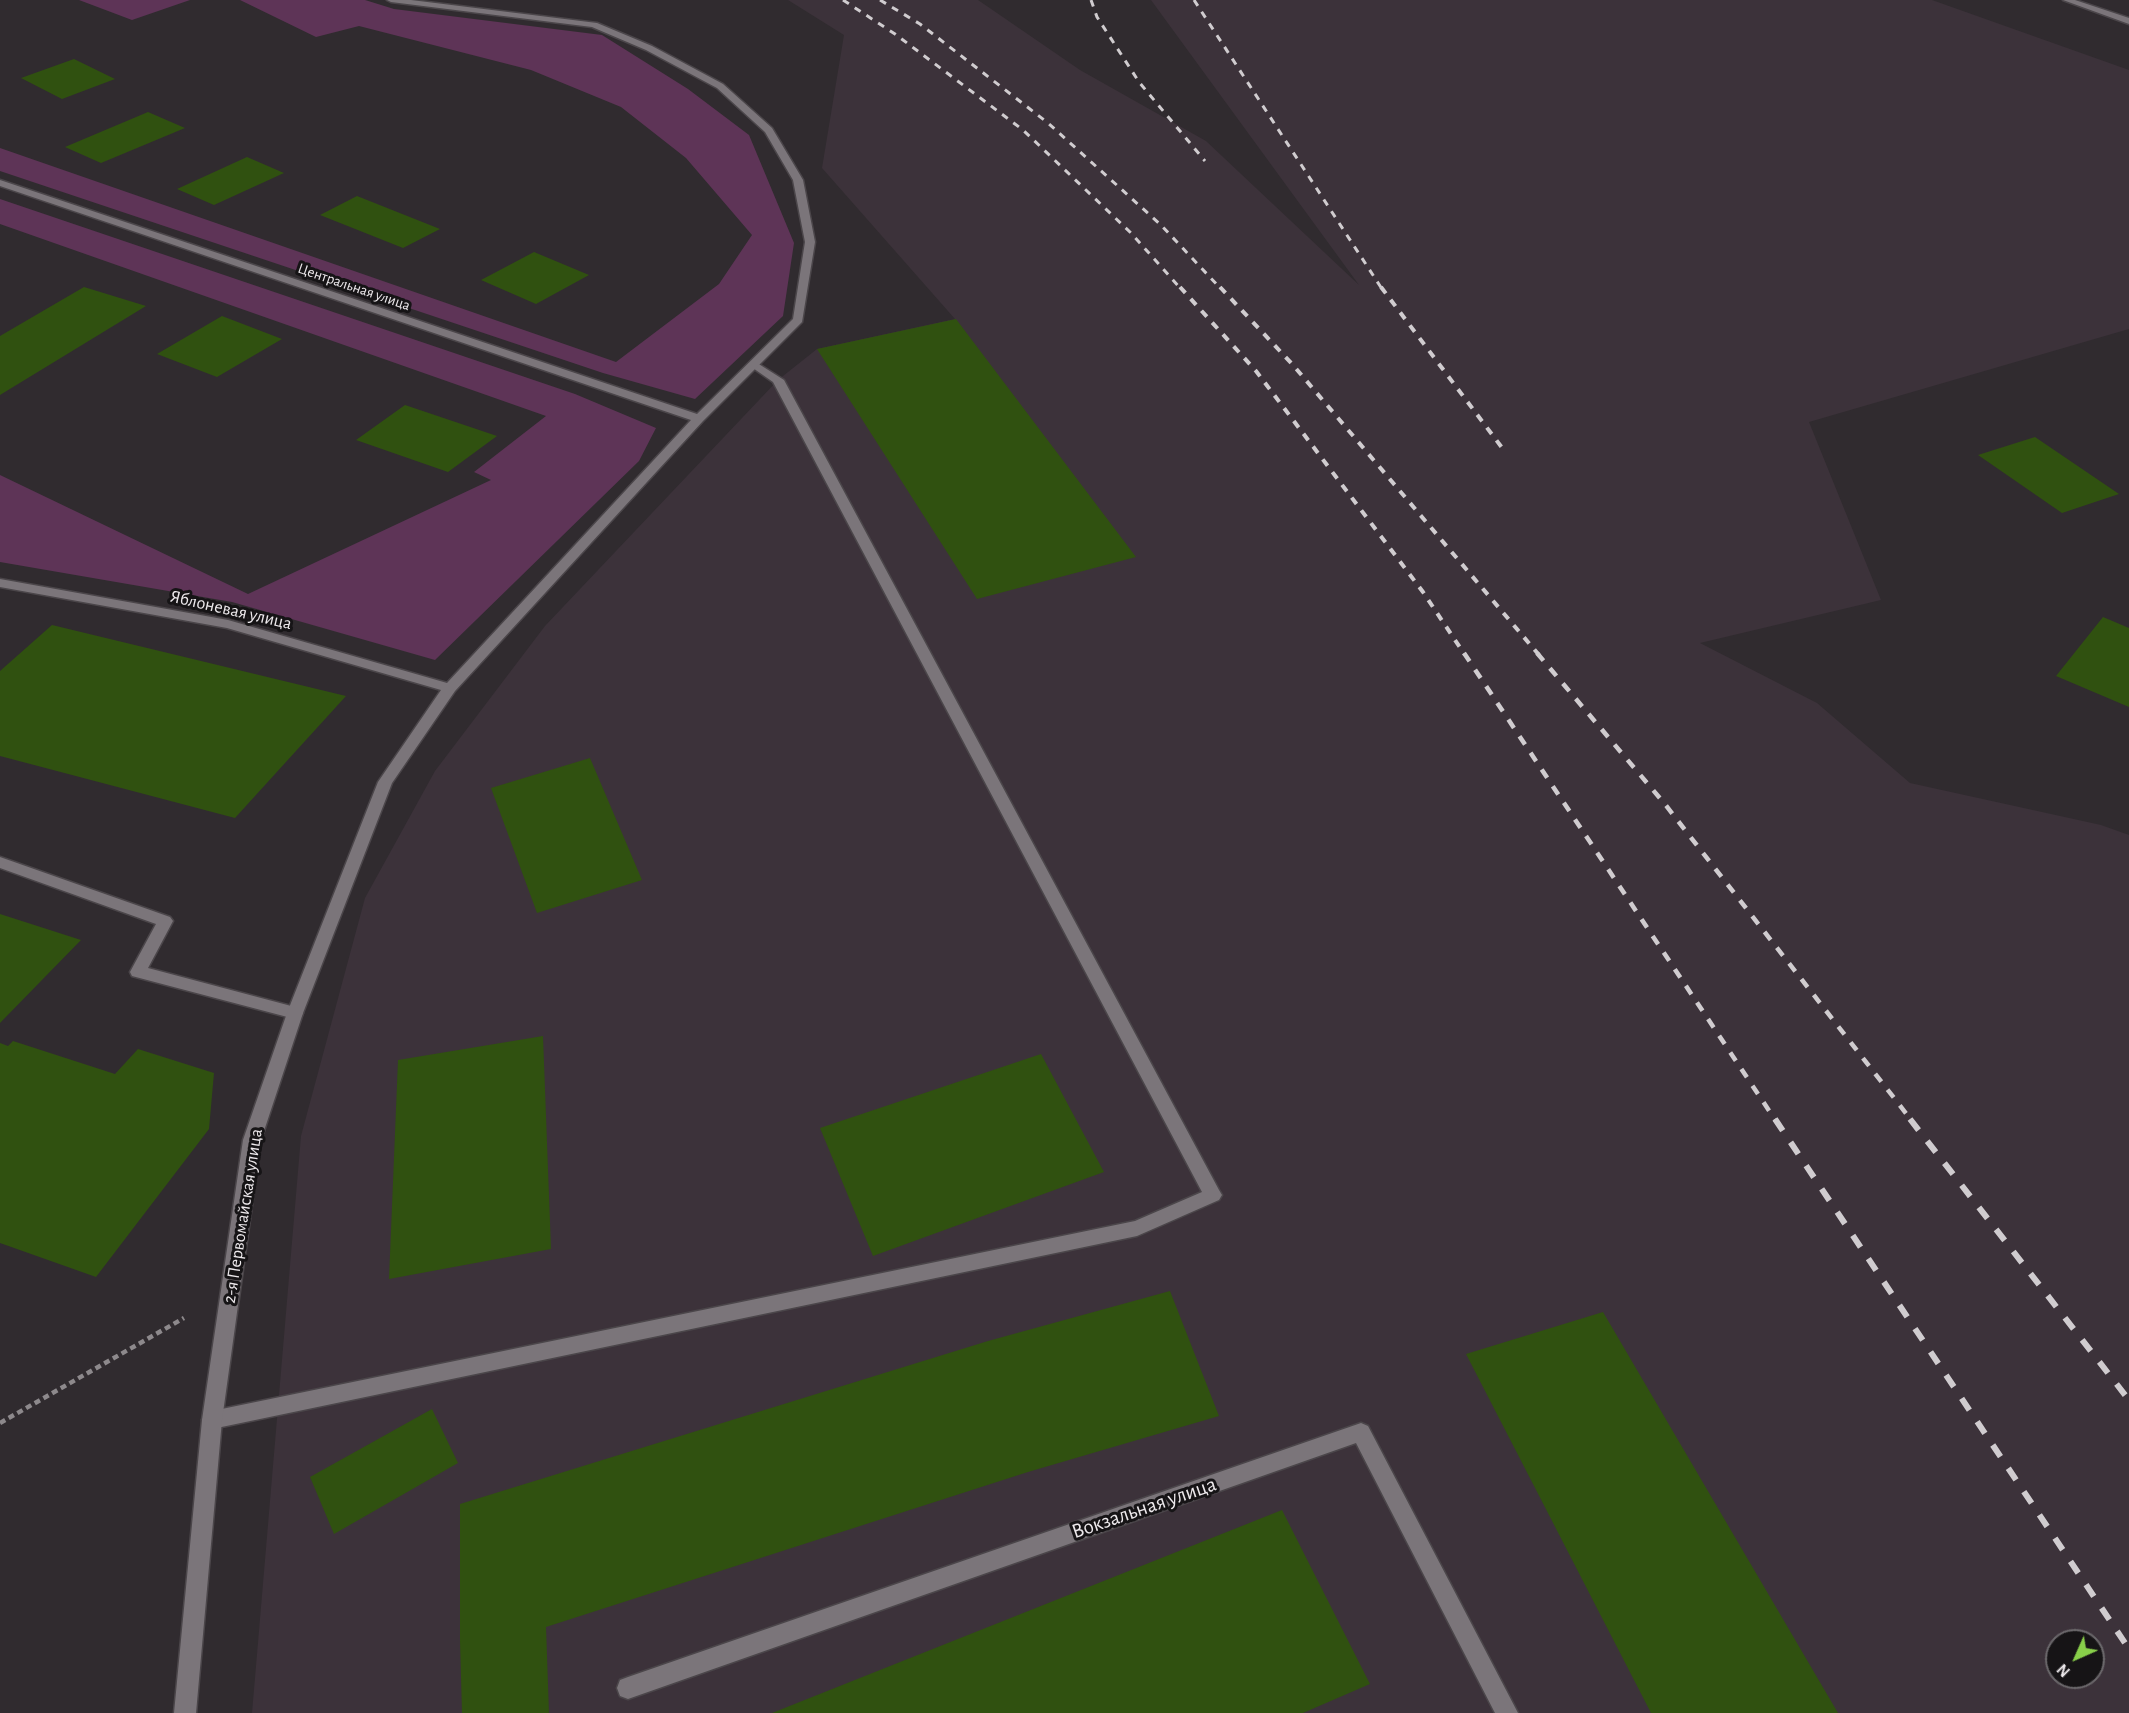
<!DOCTYPE html>
<meta charset="utf-8">
<style>
body{margin:0}
#map{position:relative;width:2129px;height:1713px;overflow:hidden;background:#302b2f;font-family:"Alegreya Sans",sans-serif}
canvas{display:block}
.north{position:absolute;left:2045px;top:1629px;width:60px;height:60px;box-sizing:border-box;background:#161416;border:2px solid #6c696c;border-radius:50%;rotate:225deg;font-size:16px;font-weight:700;line-height:24px;text-align:center;color:#ede9ec}
.north::after{content:'';display:block;margin:auto;width:21px;height:27px;background:#88cf4a;clip-path:polygon(50% 0,100% 100%,50% 72%,0 100%)}
</style>
<div id="map">
<canvas width="2129" height="1713"></canvas>
<div class="north">N</div>
</div>
<script>
const ctx = document.querySelector('canvas').getContext('2d');
ctx.lineJoin = 'round';
function fill(path, color) { ctx.fillStyle = color; ctx.fill(path, 'evenodd'); }
const toPath = rows => new Path2D(rows.map(r => 'M' + r).join(''));
function stroke(path, color, width, dash) { ctx.strokeStyle = color; ctx.lineWidth = width; ctx.lineCap = dash ? 'butt' : 'round'; ctx.setLineDash(dash || []); ctx.stroke(path); }
function write(font, color, halo, rows, align = 'center') {
  ctx.font = font + ' "Alegreya Sans",sans-serif'; ctx.lineWidth = 6; ctx.setLineDash([]); ctx.textBaseline = 'middle'; ctx.strokeStyle = halo; ctx.fillStyle = color; for (const [text, x, y, turn = 0] of rows) {
    ctx.save(); ctx.translate(x, y); ctx.rotate((+turn || 0) * Math.PI / 180); ctx.textAlign = isNaN(turn) ? turn : align; if (halo) ctx.strokeText(text, 0, 0); ctx.fillText(text, 0, 0); ctx.restore();
  }
}
const built = toPath([
 [788,0,978,0,1080,70,1206,141,1359,285,1151,0,1932,0,2129,70,2129,329,1809,422,1881,600,1700,643,1817,703,1910,783,2101,825,2129,835,2129,1713,252,1713,301,1136,365,898,435,771,545,626,778,380,817,349,955,319,822,168,844,35],
 [2057,1641,2093,1641,2093,1677,2057,1677]
]);
const green = toPath([
 [79,0,190,0,132,20],
 [240,0,365,0,394,9,602,35,688,89,749,135,794,243,783,316,695,399,603,373,0,171,0,148,616,362,719,284,752,235,686,158,621,107,531,70,359,26,316,37],
 [0,199,575,394,656,428,639,461,435,660,232,602,0,562,0,475,248,594,491,480,474,472,546,416,0,224]
]);
const building = toPath([
 [74,59,115,79,62,99,21,78],
 [148,112,185,128,101,163,65,147],
 [247,157,284,173,214,205,177,189],
 [357,196,440,229,403,248,320,215],
 [534,252,589,275,536,304,481,280],
 [84,287,146,306,0,395,0,336],
 [222,316,282,339,217,377,157,354],
 [956,319,1136,557,977,599,817,349],
 [405,405,497,436,448,472,356,440],
 [2035,437,2119,494,2062,513,1978,455],
 [2103,617,2129,628,2129,707,2056,676],
 [52,625,346,696,235,818,0,756,0,671],
 [590,758,642,880,537,913,491,788],
 [0,914,81,940,0,1023],
 [543,1036,551,1249,389,1279,398,1060],
 [13,1041,115,1074,138,1049,214,1073,209,1129,96,1277,0,1243,0,1043,8,1046],
 [1041,1054,1104,1172,873,1256,820,1128],
 [1170,1291,1219,1416,1028,1472,546,1627,549,1713,462,1713,460,1641,460,1504,988,1341],
 [1603,1312,1838,1713,1651,1713,1466,1354],
 [432,1409,458,1463,334,1534,310,1477],
 [1282,1510,1370,1684,1303,1713,772,1713]
]);
const path = toPath([
 [0,1423,184,1318]
]);
const service = toPath([
 [754,361,784,380,1219,1190,1222,1195,1219,1200,1137,1236,212,1429,205,1426,202,1420,205,1414,212,1411,1135,1221,1202,1192,773,382,750,366,748,364,754,361],
 [0,857,170,917,173,921,148,968,295,1007,301,1009,303,1013,301,1017,295,1019,132,976,130,972,156,924,0,868,0,857],
 [1361,1423,1368,1426,1518,1713,1495,1713,1356,1443,628,1699,620,1696,617,1688,620,1680,628,1677,1361,1423]
]);
const minor = toPath([
 [387,0,411,0,597,23,652,46,723,84,772,128,803,180,815,242,802,322,703,421,455,691,392,783,303,1013,261,1140,222,1420,196,1713,174,1713,202,1420,243,1140,287,1013,378,782,441,690,227,628,0,587,0,579,228,620,447,683,691,420,0,186,0,180,697,414,793,319,805,242,793,180,765,132,717,88,646,50,592,27,391,2,387,0],
 [2063,0,2075,0,2129,18,2129,24,2063,0]
]);
const railFar3 = toPath([
 [843,0,895,34,1023,130,1131,233,1181,289],
 [880,0,920,24,1048,123,1161,225,1221,289],
 [1091,0,1097,17,1139,82,1205,161],
 [1194,0,1382,289]
]);
const railFar2 = toPath([
 [1180,287,1256,371,1423,592,1465,655],
 [1220,287,1293,365,1539,655],
 [1381,287,1503,449]
]);
const railFar1 = toPath([
 [1464,653,1776,1121],
 [1537,653,1664,803,1912,1121]
]);
const rail = toPath([
 [1775,1119,2129,1649],
 [1910,1119,2129,1400]
]);
const farStreetnames = [
 ["Центральная улица",354,287,19]
];
const streetNames = [
 ["Яблоневая улица",231,610,13],
 ["2-я Первомайская улица",243,1216,-81]
];
const nearStreetnames = [
 ["Вокзальная улица",1144,1508,-19]
];
fill(built, '#3c323a');
fill(green, '#5e3457');
fill(building, '#305110');
stroke(service, '#4b464a', 3);
stroke(minor, '#4b464a', 3);
stroke(path, '#8d898c', 4.5, [6, 4]);
fill(service, '#7b757a');
fill(minor, '#7b757a');
stroke(railFar3, '#d0cccf', 3, [7, 7]);
stroke(railFar2, '#d0cccf', 4, [8, 8]);
stroke(railFar1, '#d0cccf', 4.5, [10, 10]);
stroke(rail, '#d0cccf', 6, [14, 14]);
write('15px', '#ede9ec', '#161416', farStreetnames);
write('18px', '#ede9ec', '#161416', streetNames);
write('21px', '#ede9ec', '#161416', nearStreetnames);
</script>
